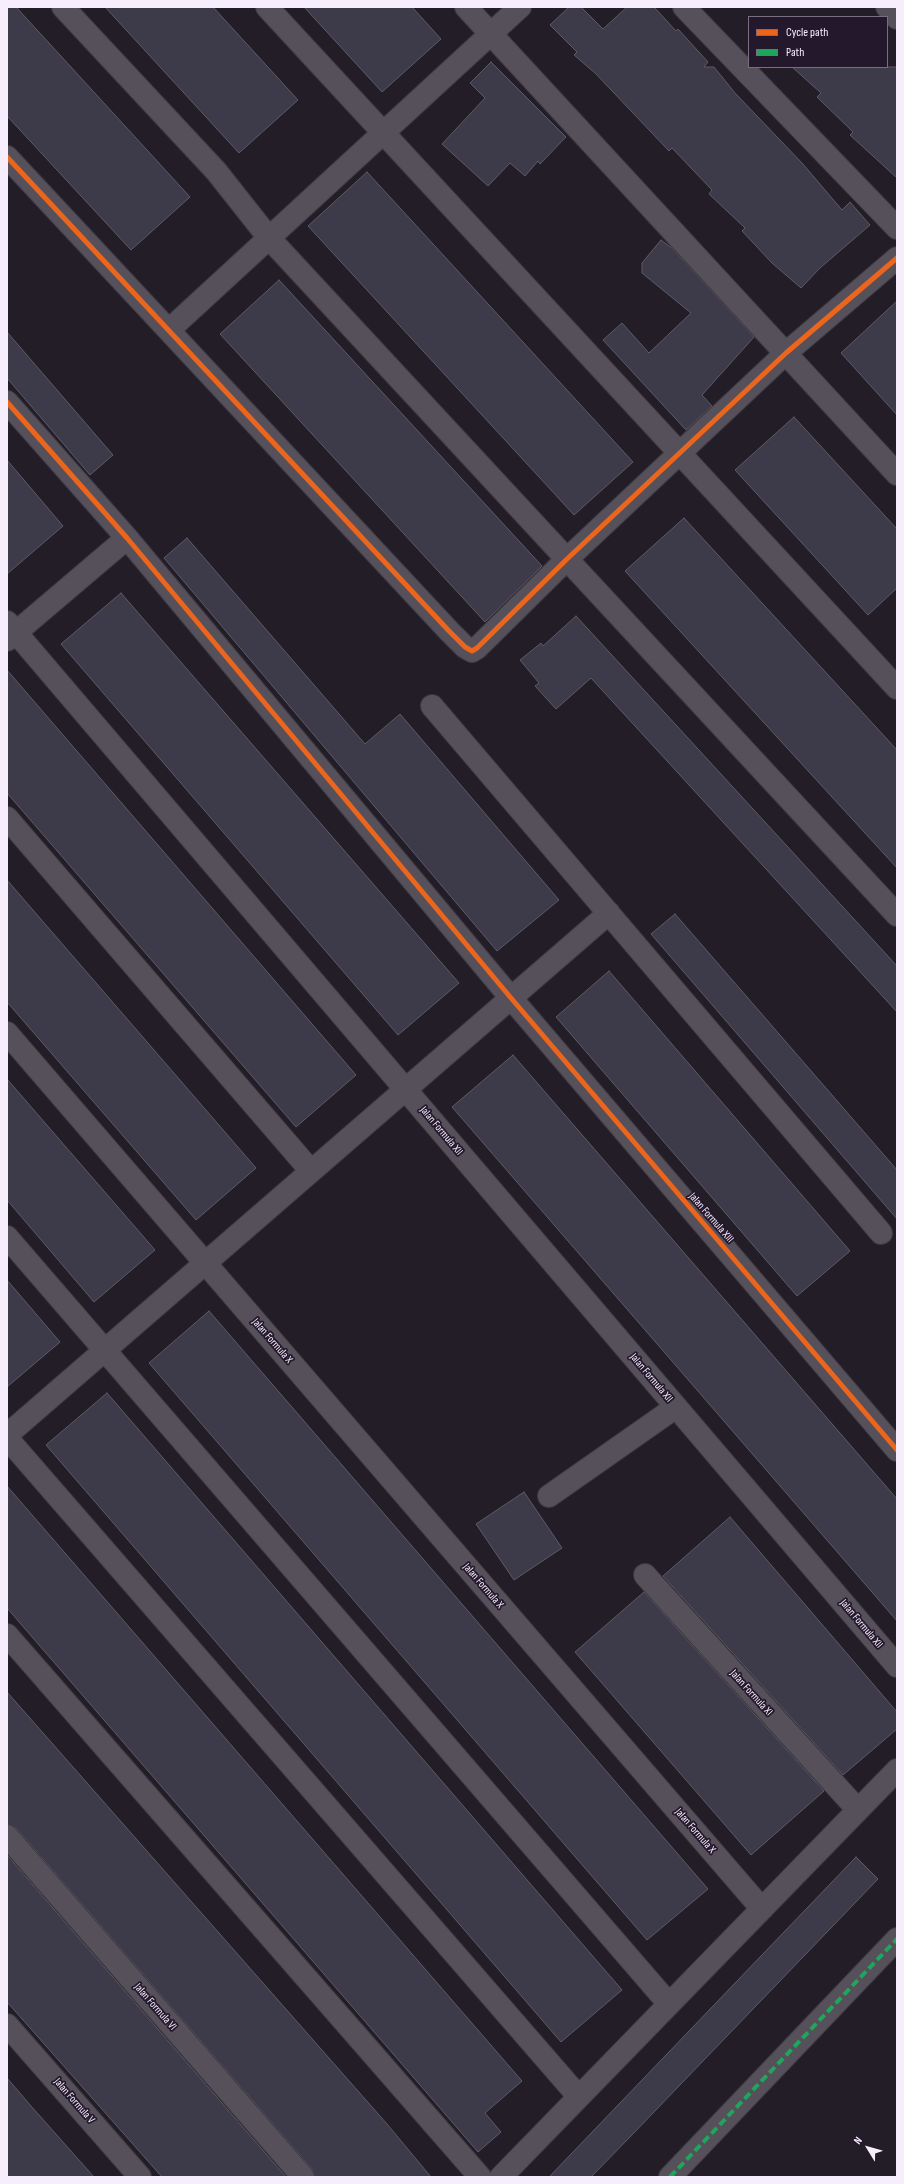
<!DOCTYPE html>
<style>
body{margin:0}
#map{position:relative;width:904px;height:2184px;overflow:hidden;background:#231d28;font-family:"Sofia Sans Condensed",sans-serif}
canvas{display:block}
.frame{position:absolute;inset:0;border:8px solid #f6eefd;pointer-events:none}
.legend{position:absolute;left:748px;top:16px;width:140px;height:52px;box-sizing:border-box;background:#24182d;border:1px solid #786e80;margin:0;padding:5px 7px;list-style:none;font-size:12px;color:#f6eefd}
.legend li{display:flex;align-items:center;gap:8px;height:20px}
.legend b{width:20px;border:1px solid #786e80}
.north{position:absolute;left:848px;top:2128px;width:40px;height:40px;-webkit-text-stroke:3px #24182d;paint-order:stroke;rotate:307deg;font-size:11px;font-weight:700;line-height:16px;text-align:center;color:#f6eefd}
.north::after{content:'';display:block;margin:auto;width:14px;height:18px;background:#f6eefd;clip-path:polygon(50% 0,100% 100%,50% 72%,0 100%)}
</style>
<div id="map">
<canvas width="904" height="2184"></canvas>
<div class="frame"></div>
<ul class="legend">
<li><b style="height:5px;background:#eb651d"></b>Cycle path</li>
<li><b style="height:5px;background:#20a55d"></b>Path</li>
</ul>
<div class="north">N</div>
</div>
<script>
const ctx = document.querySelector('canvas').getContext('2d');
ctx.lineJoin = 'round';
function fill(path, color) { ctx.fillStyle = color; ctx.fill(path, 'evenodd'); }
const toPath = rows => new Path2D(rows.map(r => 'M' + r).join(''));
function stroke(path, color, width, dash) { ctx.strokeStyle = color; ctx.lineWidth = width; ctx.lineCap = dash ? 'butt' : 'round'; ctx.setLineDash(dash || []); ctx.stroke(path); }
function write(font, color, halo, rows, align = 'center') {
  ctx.font = font + ' "Sofia Sans Condensed",sans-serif'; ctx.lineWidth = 3.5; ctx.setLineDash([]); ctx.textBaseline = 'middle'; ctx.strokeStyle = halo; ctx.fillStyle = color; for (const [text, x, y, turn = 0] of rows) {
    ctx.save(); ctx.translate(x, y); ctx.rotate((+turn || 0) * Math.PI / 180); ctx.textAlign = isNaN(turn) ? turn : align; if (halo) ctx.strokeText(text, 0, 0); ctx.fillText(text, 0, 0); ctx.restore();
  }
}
const building = toPath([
 [7,7,16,7,190,197,131,250,7,116,7,7],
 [105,7,213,7,298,100,239,153,105,7],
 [304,7,412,7,441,39,382,92,304,7],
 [569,7,581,7,603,29,627,7,654,7,676,31,678,29,708,62,704,67,714,67,735,93,802,163,842,210,850,202,870,225,820,268,801,288,772,263,742,231,745,228,709,194,712,190,672,148,669,151,595,73,574,55,577,52,550,25,569,7],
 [491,62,566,137,540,164,538,161,525,176,510,163,488,186,442,144,485,98,470,83,491,62],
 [792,67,897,67,897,178,850,135,853,132,817,97,821,93,792,67],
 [367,172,633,462,574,515,308,226,367,172],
 [661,240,672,248,754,337,702,395,712,406,686,430,603,340,622,323,649,353,691,313,642,273,642,263,661,240],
 [279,280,542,566,485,622,220,334,279,280],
 [897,301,897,415,841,353,897,301],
 [7,332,113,455,90,475,7,378,7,332],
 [794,417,897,529,897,588,868,615,735,470,794,417],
 [7,460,63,526,7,574,7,460],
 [684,518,897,750,897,868,625,571,684,518],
 [187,538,365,744,400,714,559,900,497,951,164,558,187,538],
 [121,593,459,983,398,1035,61,644,121,593],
 [576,616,897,966,897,1012,591,678,556,709,535,686,539,683,520,660,541,643,543,646,576,616],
 [7,670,356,1075,296,1127,7,793,7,670],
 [7,880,256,1168,196,1220,7,1002,7,880],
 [675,914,897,1170,897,1219,651,934,675,914],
 [609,971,850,1251,797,1296,556,1017,609,971],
 [513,1055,897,1499,897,1621,452,1107,513,1055],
 [7,1079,155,1250,94,1302,7,1200,7,1079],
 [7,1280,60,1342,7,1387,7,1280],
 [209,1311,708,1889,647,1940,149,1363,209,1311],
 [107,1393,622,1990,561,2042,46,1445,107,1393],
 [7,1486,522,2081,485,2113,501,2132,478,2152,7,1608,7,1486],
 [524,1492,562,1548,514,1580,476,1524,524,1492],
 [730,1517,897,1712,897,1729,843,1775,663,1576,730,1517],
 [644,1592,824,1791,751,1855,575,1652,644,1592],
 [7,1692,387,2124,431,2177,315,2177,312,2169,16,1828,7,1824,7,1692],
 [7,1855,286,2177,162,2177,7,2002,7,1855],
 [856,1857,878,1879,629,2138,591,2177,549,2177,856,1857],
 [7,2078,31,2106,94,2177,7,2177,7,2078]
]);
const street = toPath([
 [63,7,216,171,269,238,897,915],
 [267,7,897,688],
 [466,7,897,474],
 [684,7,897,228],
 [887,7,897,18],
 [7,157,449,631,465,647,472,651,477,648,567,559,786,353,897,258],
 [169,330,520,7],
 [7,402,127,538,511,998,897,1450],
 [7,622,897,1666],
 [7,640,127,538],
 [432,706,881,1233],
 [7,818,311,1171],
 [7,1033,762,1909],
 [7,1237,669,2004],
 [7,1435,609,913],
 [7,1438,579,2097],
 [549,1496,676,1407],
 [645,1575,858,1810],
 [7,1635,480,2177],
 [7,1836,303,2177],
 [7,2025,140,2177],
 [501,2177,897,1770],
 [670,2177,897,1939]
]);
const quiet = toPath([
 [670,2177,897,1939]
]);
const cycleway = toPath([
 [7,157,449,631,465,647,472,651,477,648,567,559,786,353,897,258],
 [7,402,127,538,511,998,897,1450]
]);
const streetNames = [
 ["Jalan Formula XII",441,1131,50],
 ["Jalan Formula XIII",711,1218,49],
 ["Jalan Formula X",272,1341,49],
 ["Jalan Formula XII",651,1378,50],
 ["Jalan Formula X",483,1586,49],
 ["Jalan Formula XII",861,1624,50],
 ["Jalan Formula XI",751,1693,48],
 ["Jalan Formula X",695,1831,49],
 ["Jalan Formula VI",155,2007,49],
 ["Jalan Formula V",74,2101,49]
];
fill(building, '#3d3b4a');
stroke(building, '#5d5b66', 1);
stroke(street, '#3e3a43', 24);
stroke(street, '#555059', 22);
stroke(quiet, '#20a55d', 4, [8, 4]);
stroke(cycleway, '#eb651d', 5);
write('11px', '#f6eefd', '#24182d', streetNames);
</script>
